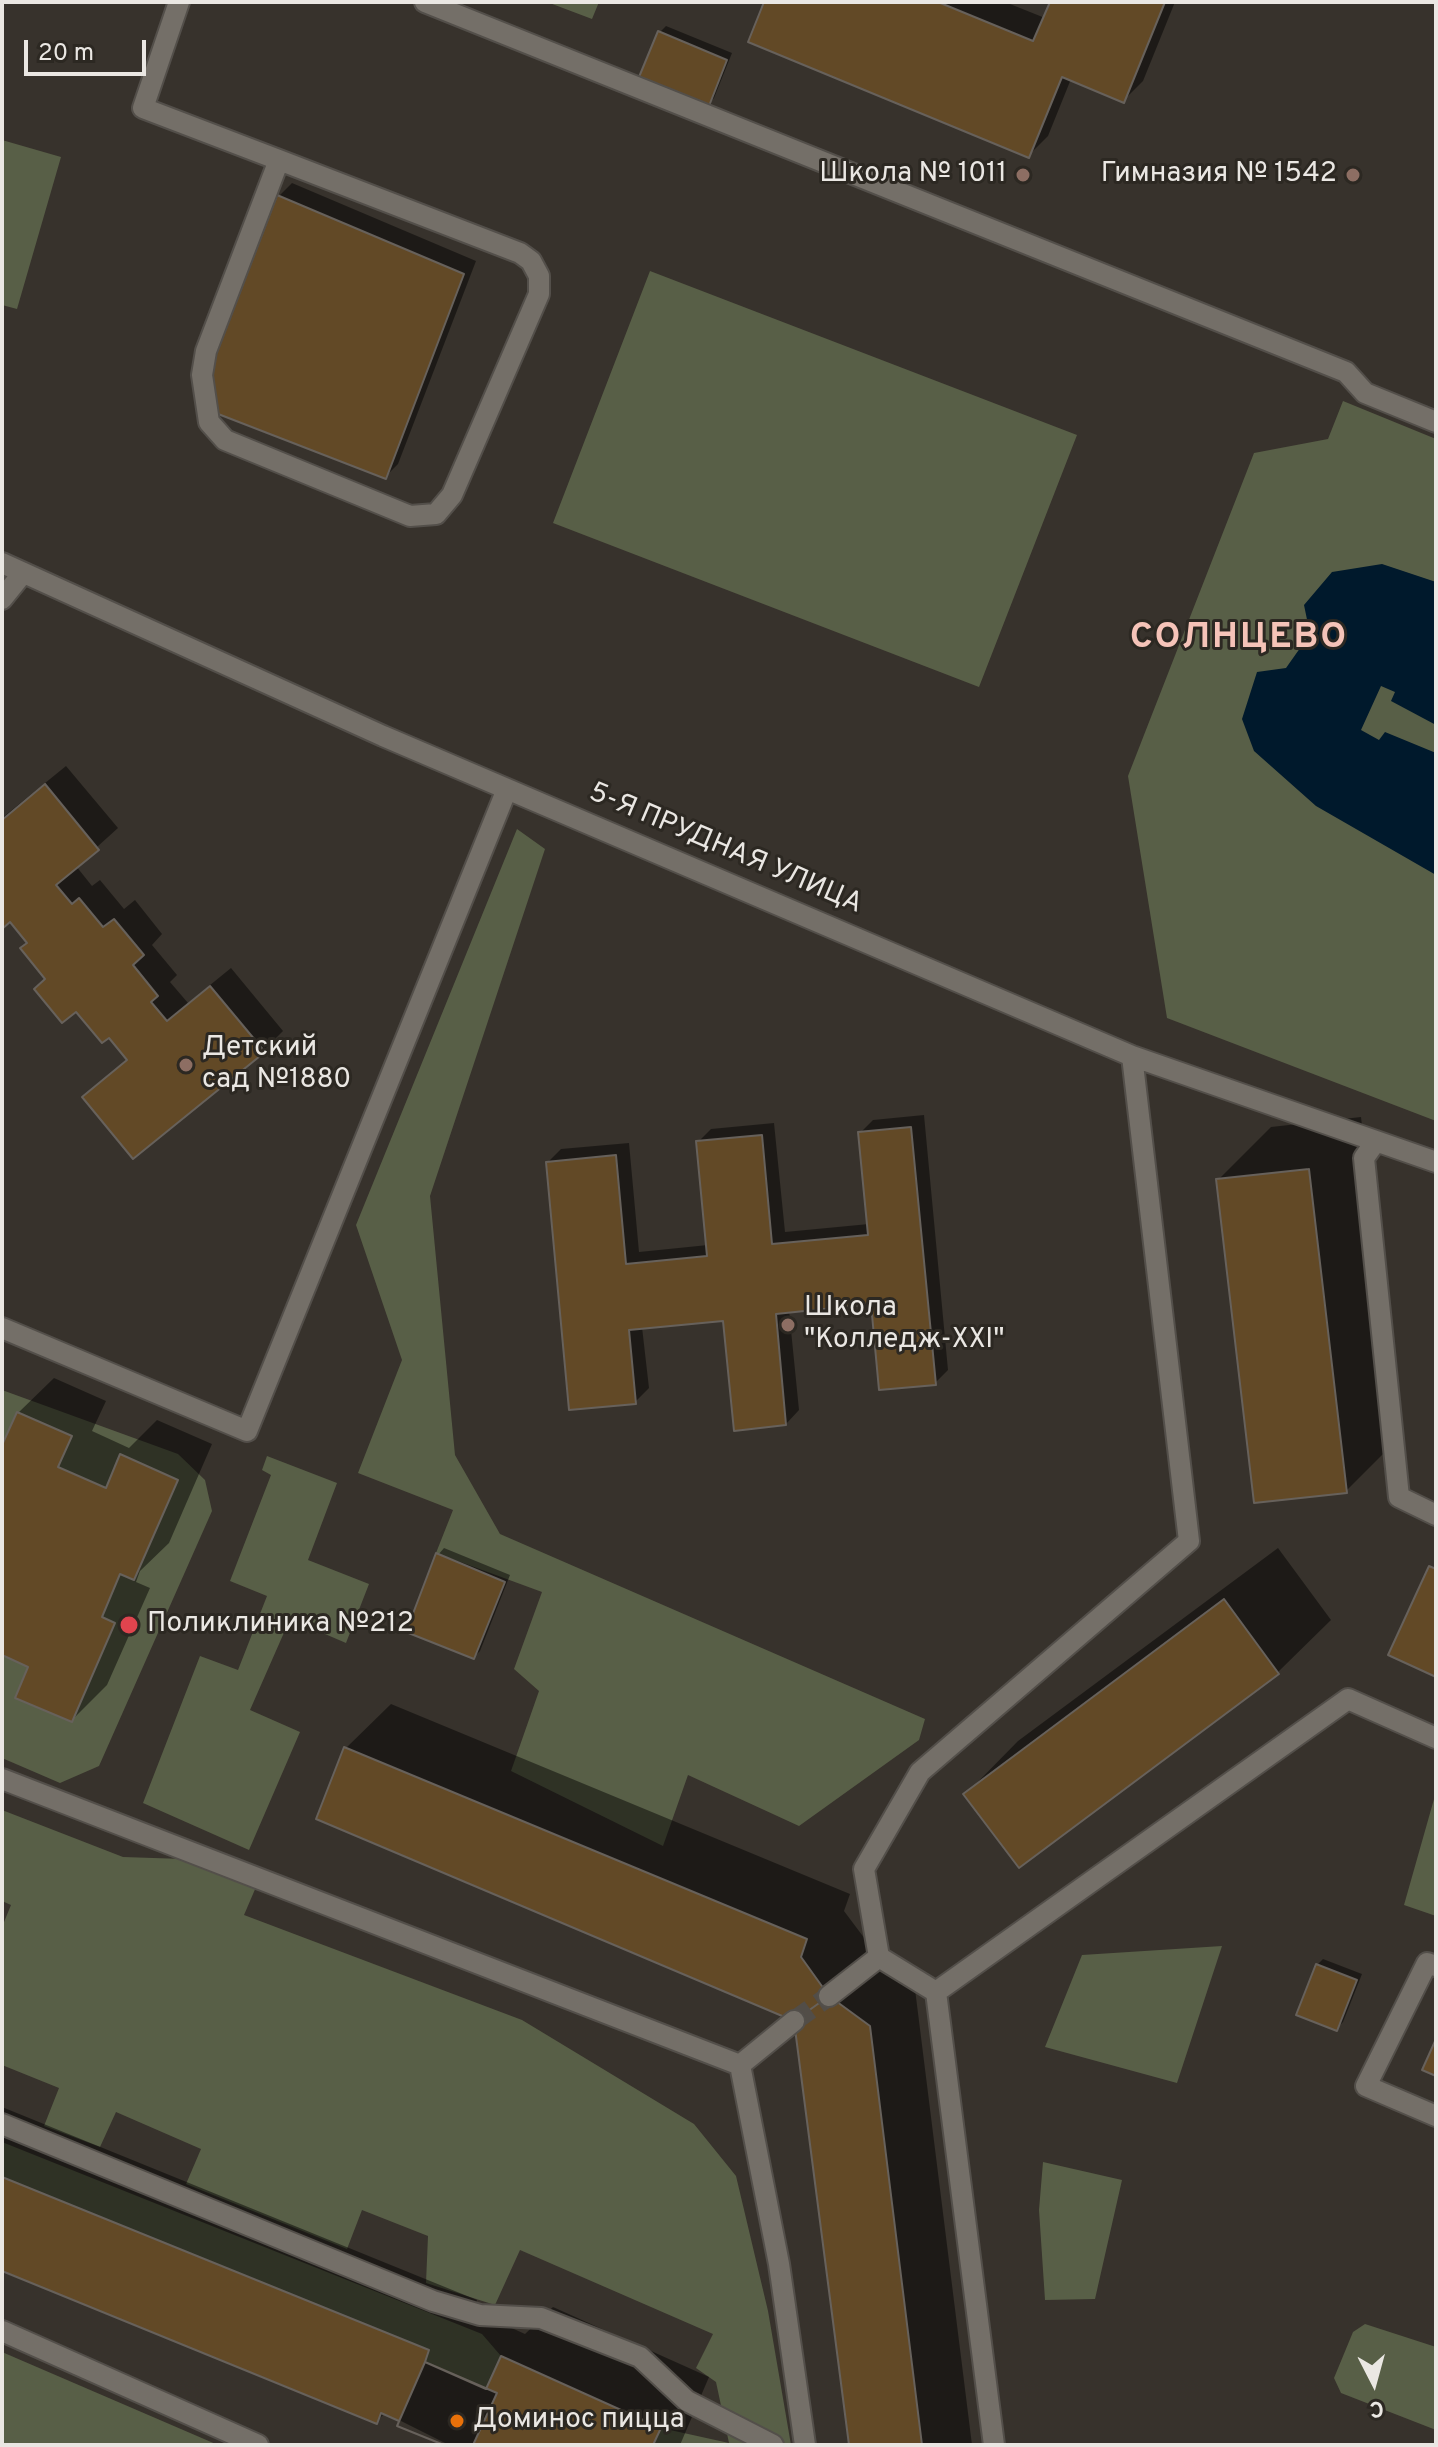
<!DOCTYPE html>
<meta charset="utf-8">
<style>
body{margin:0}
#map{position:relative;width:1438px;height:2447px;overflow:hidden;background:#37322c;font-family:Overpass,sans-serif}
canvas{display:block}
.frame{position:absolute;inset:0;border:4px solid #eae7e3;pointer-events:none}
.north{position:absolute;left:1334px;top:2343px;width:80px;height:80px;-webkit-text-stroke:6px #2c2822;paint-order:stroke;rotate:174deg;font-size:22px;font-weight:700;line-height:32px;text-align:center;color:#eae7e3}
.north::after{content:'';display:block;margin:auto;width:28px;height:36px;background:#eae7e3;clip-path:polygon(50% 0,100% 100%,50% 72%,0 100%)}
.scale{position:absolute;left:24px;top:40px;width:122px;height:36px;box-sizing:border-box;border:4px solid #eae7e3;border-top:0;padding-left:10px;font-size:24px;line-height:28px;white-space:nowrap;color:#eae7e3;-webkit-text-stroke:6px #2c2822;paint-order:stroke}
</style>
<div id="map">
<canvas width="1438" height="2447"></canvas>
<div class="frame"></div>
<div class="north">С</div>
<div class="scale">20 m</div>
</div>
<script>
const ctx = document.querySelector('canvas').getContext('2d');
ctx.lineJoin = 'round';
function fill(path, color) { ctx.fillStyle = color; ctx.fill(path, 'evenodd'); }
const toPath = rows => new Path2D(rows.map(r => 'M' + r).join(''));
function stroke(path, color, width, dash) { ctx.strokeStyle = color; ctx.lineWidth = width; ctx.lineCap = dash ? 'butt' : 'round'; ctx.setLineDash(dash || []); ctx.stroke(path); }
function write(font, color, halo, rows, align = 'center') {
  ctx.font = font + ' Overpass,sans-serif'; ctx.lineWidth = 6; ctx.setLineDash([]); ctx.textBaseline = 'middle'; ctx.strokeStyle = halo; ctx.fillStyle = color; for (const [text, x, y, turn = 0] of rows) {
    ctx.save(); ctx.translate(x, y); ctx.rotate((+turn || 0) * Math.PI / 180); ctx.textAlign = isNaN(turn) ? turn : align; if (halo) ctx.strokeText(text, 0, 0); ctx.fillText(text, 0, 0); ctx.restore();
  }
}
const green = toPath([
 [547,2,599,2,592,19],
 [2,140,61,157,17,309,2,305],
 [650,271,1077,435,979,687,553,523],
 [1343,401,1436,439,1436,1121,1167,1018,1128,776,1254,453,1328,439],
 [517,829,545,849,430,1196,455,1455,500,1534,925,1719,919,1740,799,1826,688,1775,663,1846,511,1771,539,1691,514,1669,542,1592,436,1553,453,1510,358,1473,402,1360,356,1225],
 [2,1390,178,1454,205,1480,212,1511,99,1766,60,1783,2,1758,2,1655,28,1667,15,1698,72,1722,115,1624,102,1617,120,1574,134,1580,120,1455,106,1488,58,1467,72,1436,17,1412,2,1445],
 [267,1456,337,1483,308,1560,369,1584,346,1643,290,1619,250,1710,300,1732,249,1850,143,1803,200,1656,238,1670,267,1596,230,1581,271,1475,262,1470],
 [1436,1792,1436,1916,1404,1905],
 [2,1810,123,1857,184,1859,256,1887,244,1915,522,2020,694,2124,736,2176,768,2311,791,2445,653,2445,661,2428,729,2443,716,2382,696,2368,713,2334,520,2250,495,2305,426,2283,428,2236,362,2210,347,2249,186,2184,201,2149,116,2112,100,2147,44,2126,59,2088,2,2065,2,1927,11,1905,2,1901],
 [1222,1946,1177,2083,1045,2047,1082,1955],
 [2,2142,482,2334,501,2356,486,2389,425,2362,428,2350,2,2177],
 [1043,2162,1122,2180,1095,2299,1045,2300,1039,2210],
 [1365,2324,1436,2347,1436,2430,1341,2393,1334,2378,1353,2332],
 [2,2352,218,2445,2,2445]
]);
const water = toPath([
 [1382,564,1436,582,1436,725,1391,701,1395,692,1381,686,1361,730,1379,740,1385,732,1436,753,1436,875,1316,806,1254,751,1242,719,1257,672,1286,668,1310,634,1304,605,1332,572]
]);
const shadow = toPath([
 [767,2,1005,2,1045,18,1052,2,1175,2,1143,81,1123,101,1071,79,1048,136,1028,156],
 [666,26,732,53,714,98,708,104,660,32],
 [292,183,476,261,398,464,385,477,211,372,279,196],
 [66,766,118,828,76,866,92,886,100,880,124,909,135,900,162,934,152,945,177,975,170,982,188,1003,231,968,283,1031,263,1051,85,1098,128,1058,109,1035,47,979,29,942,11,919,2,926,2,818],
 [924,1115,948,1370,935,1383,872,1302,789,1310,799,1410,786,1424,725,1319,642,1327,649,1388,635,1402,548,1162,561,1149,629,1143,639,1252,708,1245,698,1142,711,1129,774,1123,785,1232,869,1224,860,1133,873,1120],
 [1361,1117,1399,1438,1346,1491,1218,1180,1271,1127],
 [54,1378,106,1401,92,1431,129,1448,157,1420,212,1444,169,1543,140,1571,136,1582,150,1588,107,1685,72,1720,31,1666,2,1653,2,1450,18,1413],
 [444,1548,510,1575,480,1651,474,1657,438,1555],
 [1278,1548,1331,1620,1278,1672,1019,1865,966,1794,1018,1741],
 [391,1704,850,1894,844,1911,874,1951,914,1981,972,2445,851,2445,796,2019,346,1748],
 [1323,1959,1362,1974,1343,2022,1337,2028,1317,1965],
 [2,2107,477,2300,474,2311,525,2334,553,2307,709,2377,680,2445,449,2445,385,2413,376,2422,2,2269]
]);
const building = toPath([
 [764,2,938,2,1033,41,1050,2,1165,2,1124,103,1062,77,1029,158,748,42,764,2],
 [658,31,727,60,709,106,639,77,658,31],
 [277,195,464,274,386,479,213,412,209,372,277,195],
 [45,784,99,850,56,885,72,904,79,898,103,927,114,919,144,955,133,965,158,996,151,1002,167,1021,210,986,265,1052,133,1159,82,1097,127,1060,109,1038,102,1043,76,1012,62,1023,34,989,45,979,20,948,27,943,10,922,2,929,2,820,45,784],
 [911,1127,936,1385,879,1390,871,1304,776,1314,786,1425,734,1431,723,1321,629,1330,636,1404,569,1410,546,1162,616,1155,626,1264,707,1256,696,1141,762,1135,772,1244,868,1235,858,1132,911,1127],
 [1309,1169,1347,1493,1254,1503,1216,1179,1309,1169],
 [17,1412,72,1436,58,1467,106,1488,120,1454,178,1480,134,1580,120,1574,102,1617,115,1623,72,1722,15,1698,28,1667,2,1655,2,1445,17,1412],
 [436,1553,505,1582,474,1659,406,1632,436,1553],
 [1429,1566,1436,1569,1436,1677,1388,1655,1429,1566],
 [1224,1599,1279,1674,1019,1868,963,1794,1224,1599],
 [344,1747,807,1939,801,1957,829,1996,794,2021,316,1819,344,1747],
 [1316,1964,1357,1980,1337,2031,1296,2015,1316,1964],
 [829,1996,870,2026,922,2445,849,2445,794,2021,829,1996],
 [1436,2039,1436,2076,1422,2070,1436,2039],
 [2,2177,429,2350,425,2362,486,2389,501,2356,661,2428,653,2445,444,2445,397,2426,399,2421,381,2413,377,2424,2,2271,2,2177],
 [425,2362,497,2393,473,2445,444,2445,397,2426,425,2362]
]);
const minorTunnel = toPath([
 [794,2021,829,1996]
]);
const minor = toPath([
 [179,2,143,108,279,160,520,253,531,261,539,276,539,294,452,495,436,514,410,516,225,440,209,422,202,375,206,351,279,160],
 [425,2,1346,372,1365,393,1436,422],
 [2,563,383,736,1132,1056,1436,1162],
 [2,599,23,573],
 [1376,1141,1364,1158,1399,1497,1436,1515],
 [2,1328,247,1431,507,789],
 [2,1779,740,2065,779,2264,805,2445],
 [879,1957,936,1992,994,2445],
 [1436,1966,1427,1963,1366,2086,1436,2116],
 [936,1992,1348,1699,1436,1738],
 [829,1996,879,1957,864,1869,920,1772,1189,1541,1132,1056],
 [740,2065,794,2021],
 [2,2124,433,2301,480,2315,541,2318,640,2357,687,2401,773,2445],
 [2,2331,258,2445]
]);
const markers = [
 [1023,175,8,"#8d6e63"],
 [1353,175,8,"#8d6e63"],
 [186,1065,8,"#8d6e63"],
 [788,1325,8,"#8d6e63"],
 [129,1625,10,"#e0444e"],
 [457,2421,8,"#e8710a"]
];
const poiNames = [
 ["Школа № 1011",1007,175,"right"],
 ["Гимназия № 1542",1337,175,"right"],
 ["Детский",202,1049],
 ["сад №1880",202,1081],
 ["Школа",804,1309],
 ["\"Колледж-XXI\"",804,1341],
 ["Поликлиника №212",147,1625],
 ["Доминос пицца",473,2421]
];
const streetNames = [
 ["5-Я ПРУДНАЯ УЛИЦА",725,850,23]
];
const districtNames = [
 ["СОЛНЦЕВО",1239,640]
];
fill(green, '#585f47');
fill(water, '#00192c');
fill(shadow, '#0007');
fill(building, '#624926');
stroke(building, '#67615b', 2);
stroke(minorTunnel, '#524d47', 20, [20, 10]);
stroke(minor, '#534f4a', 24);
stroke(minor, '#746f68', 20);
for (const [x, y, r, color] of markers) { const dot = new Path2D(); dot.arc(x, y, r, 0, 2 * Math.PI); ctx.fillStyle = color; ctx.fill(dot); stroke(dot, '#2c2822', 3); }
write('28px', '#eae7e3', '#2c2822', poiNames, 'left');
write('28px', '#eae7e3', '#2c2822', streetNames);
ctx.letterSpacing = '2px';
write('bold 36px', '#f5c3b8', '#2c2822', districtNames);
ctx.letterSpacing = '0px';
</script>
